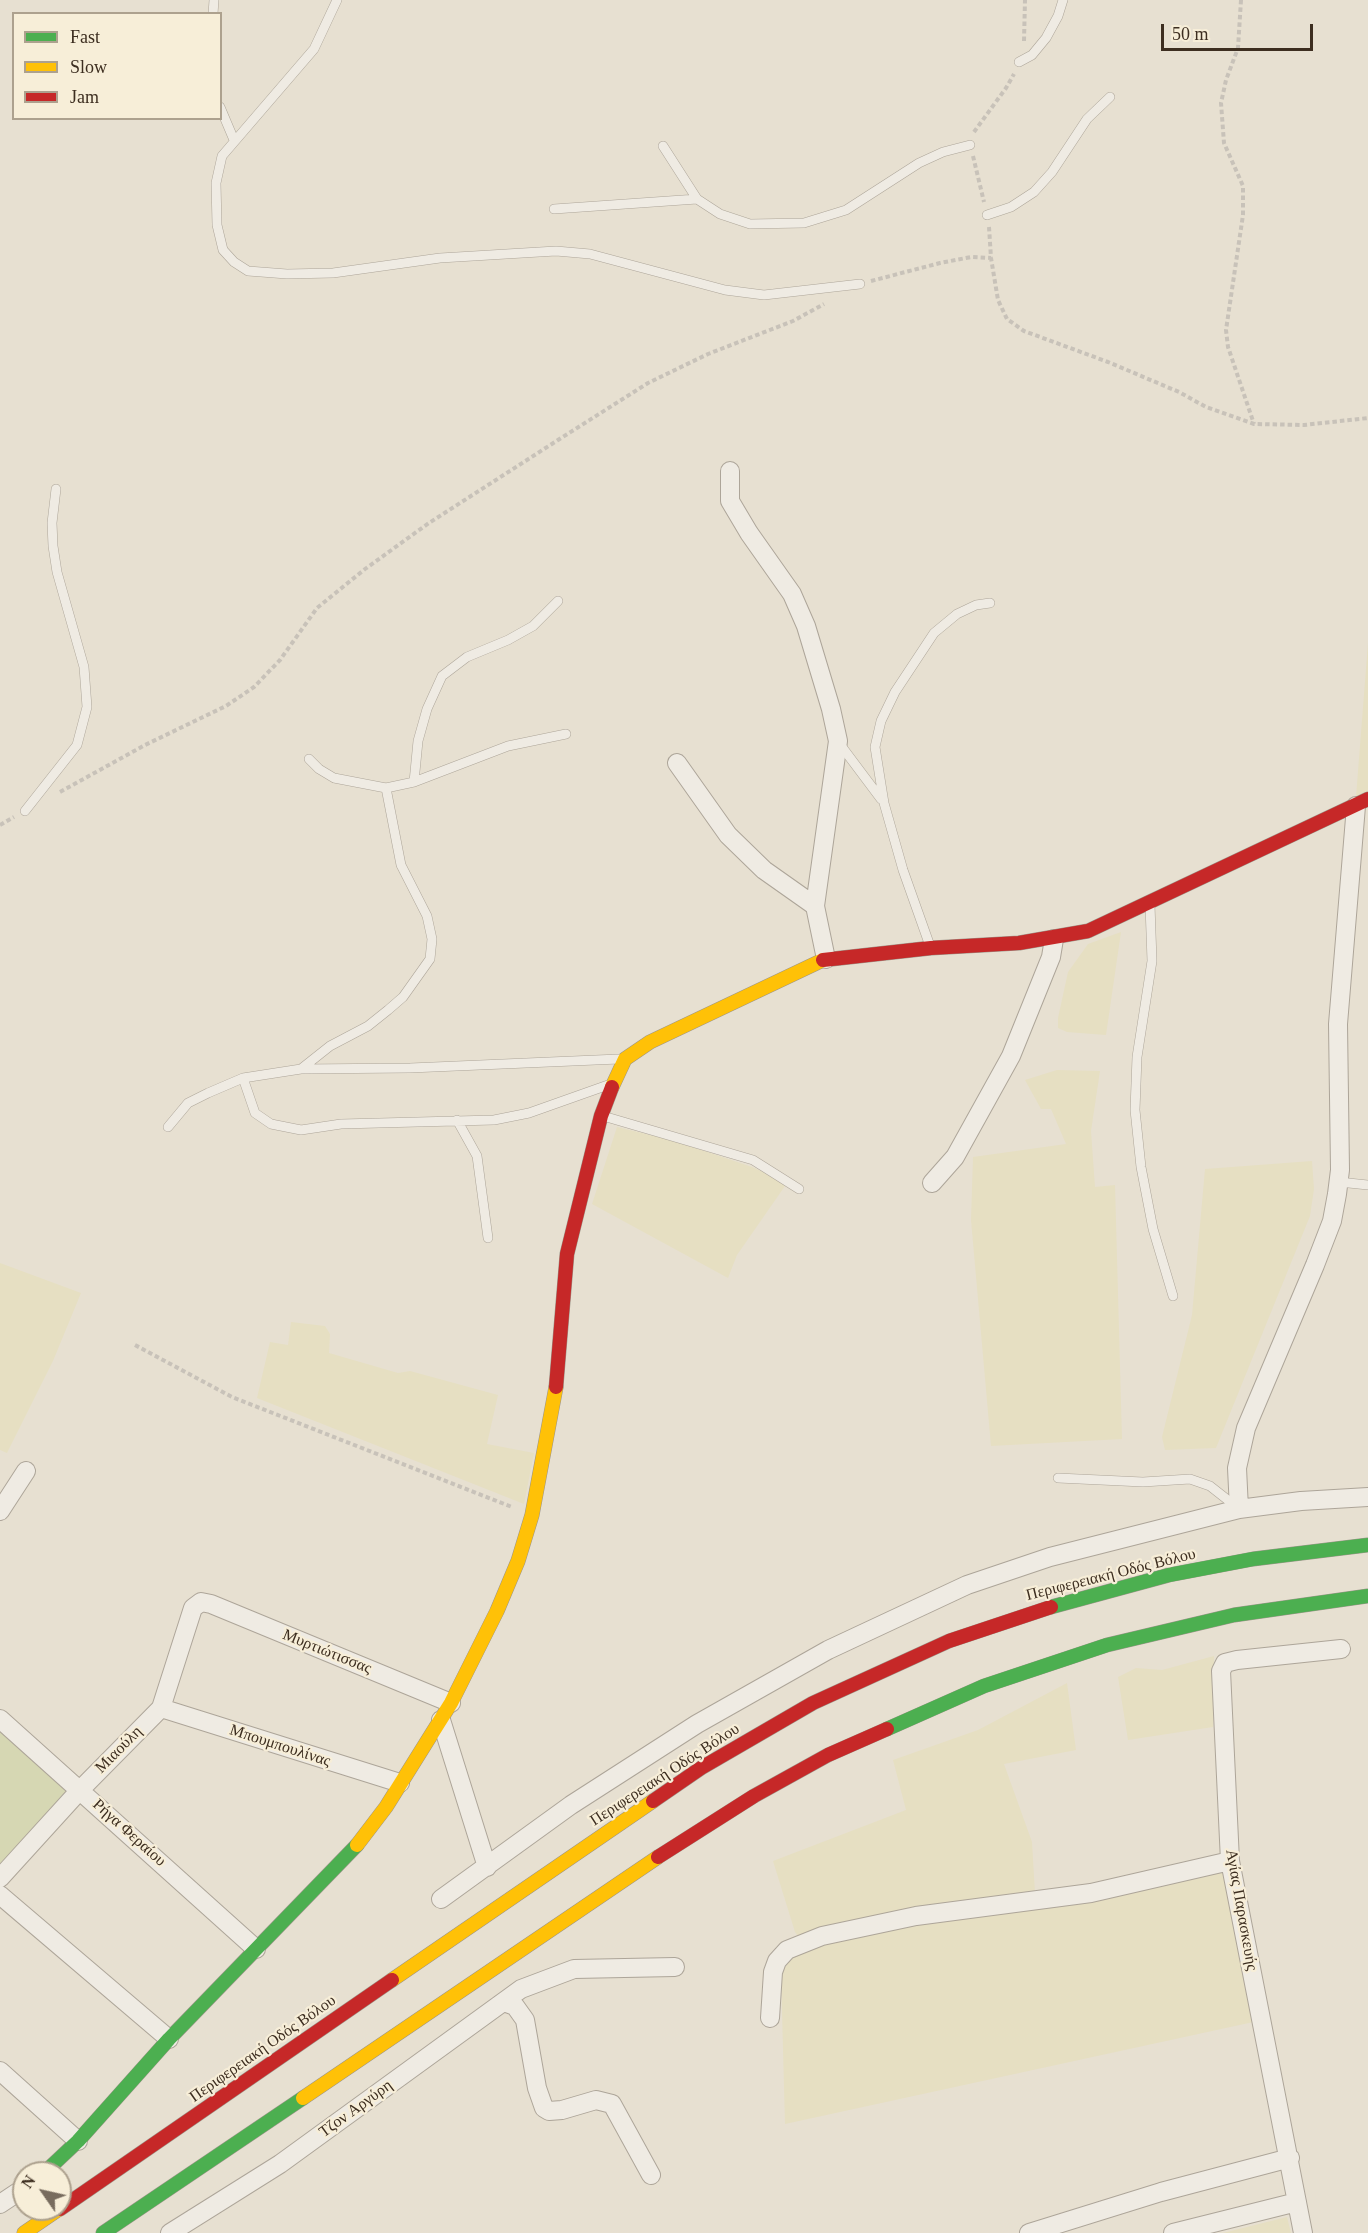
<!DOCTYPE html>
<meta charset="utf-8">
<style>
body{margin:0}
#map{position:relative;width:1368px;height:2233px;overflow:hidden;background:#e7e0d1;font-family:Georgia,serif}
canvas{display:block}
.legend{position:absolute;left:12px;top:12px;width:210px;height:108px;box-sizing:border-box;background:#f7eed8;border:2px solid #ada18e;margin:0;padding:8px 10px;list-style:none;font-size:18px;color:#3d2e20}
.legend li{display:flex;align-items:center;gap:12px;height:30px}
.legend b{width:30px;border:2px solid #ada18e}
.north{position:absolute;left:12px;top:2161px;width:60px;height:60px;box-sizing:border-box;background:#f7eed8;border:2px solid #ada18e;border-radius:50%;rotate:304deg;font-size:16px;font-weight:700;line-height:24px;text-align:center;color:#3d2e20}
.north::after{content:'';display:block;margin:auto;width:21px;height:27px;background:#786c5e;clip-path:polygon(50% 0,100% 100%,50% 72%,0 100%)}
.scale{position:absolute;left:1161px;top:24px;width:152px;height:27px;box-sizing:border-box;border:3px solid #3d2e20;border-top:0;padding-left:8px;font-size:18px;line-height:21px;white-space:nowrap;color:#3d2e20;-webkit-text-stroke:4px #f7eed8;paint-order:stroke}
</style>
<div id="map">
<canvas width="1368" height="2233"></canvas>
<ul class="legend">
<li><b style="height:8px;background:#4caf50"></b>Fast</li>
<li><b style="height:8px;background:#ffc107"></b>Slow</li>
<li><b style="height:8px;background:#c62828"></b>Jam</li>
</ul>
<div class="north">N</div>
<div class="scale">50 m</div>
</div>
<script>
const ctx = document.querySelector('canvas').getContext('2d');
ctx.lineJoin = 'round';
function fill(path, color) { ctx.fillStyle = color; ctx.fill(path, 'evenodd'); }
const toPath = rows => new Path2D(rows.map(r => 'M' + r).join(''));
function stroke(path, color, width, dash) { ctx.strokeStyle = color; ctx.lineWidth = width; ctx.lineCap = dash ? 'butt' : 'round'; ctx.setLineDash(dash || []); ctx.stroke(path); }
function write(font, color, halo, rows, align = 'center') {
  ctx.font = font + ' Georgia,serif'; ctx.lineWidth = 4.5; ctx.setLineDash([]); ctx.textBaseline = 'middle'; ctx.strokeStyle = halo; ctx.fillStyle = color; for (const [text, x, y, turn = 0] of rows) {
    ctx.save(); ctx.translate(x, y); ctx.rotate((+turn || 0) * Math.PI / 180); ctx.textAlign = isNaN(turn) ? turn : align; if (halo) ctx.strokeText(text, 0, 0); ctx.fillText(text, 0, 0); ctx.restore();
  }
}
const farmland = toPath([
 [1368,643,1368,792,1356,797],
 [1121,932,1106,1035,1067,1032,1058,1028,1058,1018,1068,972,1088,944],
 [1057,1070,1100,1071,1091,1131,1095,1187,1115,1185,1122,1439,991,1446,971,1220,973,1157,1066,1144,1051,1109,1041,1109,1025,1080],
 [617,1127,675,1141,752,1167,772,1176,785,1186,737,1255,728,1278,592,1204],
 [1312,1161,1314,1189,1310,1216,1216,1448,1165,1450,1162,1437,1192,1315,1205,1169],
 [0,1263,81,1293,53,1361,7,1453,0,1450],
 [291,1322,325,1326,330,1334,329,1353,398,1373,410,1371,498,1395,487,1444,534,1453,524,1504,257,1398,270,1342,288,1345],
 [1214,1656,1213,1727,1128,1740,1118,1677,1136,1668,1162,1670],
 [1067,1683,1076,1750,1004,1764,1032,1842,1035,1893,800,1938,795,1932,773,1861,906,1810,893,1760,978,1730],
 [1212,1871,1229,1872,1258,2021,785,2124,781,1974,793,1954,822,1942],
 [1287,2217,1291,2233,1223,2233]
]);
const green = toPath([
 [0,1727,70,1789,0,1867]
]);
const path = toPath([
 [1241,0,1238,48,1226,80,1221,103,1224,143,1243,186,1243,215,1226,330,1228,347,1254,424],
 [1024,41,1025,0],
 [974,132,1006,88,1014,74],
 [973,156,984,202],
 [989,227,991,258,998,300,1007,319,1024,331,1108,362,1179,392,1206,407,1254,424,1304,425,1368,418],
 [871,281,940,263,971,257,991,258],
 [60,792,145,745,226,706,254,687,280,660,317,608,365,569,429,523,558,440,648,383,708,354,793,321,824,304],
 [0,825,14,817],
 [135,1345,232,1397,512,1507]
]);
const lane = toPath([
 [337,0,314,49,222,156,216,183,217,225,223,250,234,262,248,271,287,274,333,273,440,258,556,251,590,254,725,290,764,295,860,284],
 [213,14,214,0],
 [1019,62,1032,55,1046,38,1058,16,1063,0],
 [220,107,234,140],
 [663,146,697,199,720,214,750,224,804,223,846,210,919,163,943,152,970,145],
 [554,209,697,199],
 [987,215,1011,207,1034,192,1052,172,1087,119,1110,97],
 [839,743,881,799],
 [309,759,319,769,334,778,386,788,414,782,508,746,566,734],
 [414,782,418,741,427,709,442,676,467,657,508,640,533,626,558,601],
 [25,811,77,745,87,707,84,667,57,572,53,546,52,523,56,489],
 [1150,905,1152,961,1137,1057,1135,1110,1141,1167,1153,1229,1173,1296],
 [930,946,903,870,884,803,875,747,881,721,895,692,934,633,957,614,976,605,990,603],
 [301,1069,330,1046,368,1026,388,1010,403,997,430,959,432,939,427,916,401,865,386,788],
 [243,1078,255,1113,271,1124,301,1130,341,1124,494,1120,529,1113,608,1085],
 [603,1116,753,1160,799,1189],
 [457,1120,477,1156,488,1238],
 [168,1127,188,1103,208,1093,243,1078,301,1069,410,1068,619,1059],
 [1339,1182,1368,1185],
 [1058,1478,1143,1482,1190,1479,1210,1486,1238,1508]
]);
const street = toPath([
 [730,471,730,501,749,533,792,594,806,626,831,709,838,741,815,906,826,959],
 [677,763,728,835,764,870,815,906],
 [932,1183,955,1157,1011,1056,1051,957,1054,939],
 [1239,1509,1237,1468,1246,1428,1315,1265,1332,1221,1337,1194,1340,1170,1338,1024,1356,806],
 [0,1511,26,1471],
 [161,1708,400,1783],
 [0,1719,256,1949],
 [441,1720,487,1867],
 [0,1878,80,1790,161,1708,193,1608,201,1602,211,1604,451,1703],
 [0,1895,169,2039],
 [441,1899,571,1805,697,1724,828,1650,967,1585,1050,1557,1239,1509,1301,1501,1368,1497],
 [504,2002,515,2006,525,2020,537,2088,544,2108,549,2111,562,2110,596,2100,612,2104,651,2175],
 [770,2018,773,1972,777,1961,787,1950,822,1936,916,1916,1091,1893,1230,1861],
 [0,2071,78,2141],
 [0,2204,24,2188],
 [170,2233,280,2164,521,1989,574,1969,675,1967],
 [1029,2233,1161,2192,1290,2158],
 [1173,2233,1297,2202],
 [1303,2233,1230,1861,1221,1671,1225,1663,1237,1660,1341,1649]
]);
const fast = toPath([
 [1051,1607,1169,1575,1253,1559,1368,1545],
 [887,1729,984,1686,1107,1645,1234,1615,1368,1596],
 [44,2173,78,2141,169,2039,357,1845],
 [103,2233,303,2098]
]);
const slow = toPath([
 [612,1087,625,1059,650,1042,823,960],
 [357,1845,386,1807,451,1703,497,1611,518,1561,532,1515,556,1387],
 [392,1980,653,1801],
 [303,2098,658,1857],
 [24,2233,59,2209]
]);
const jam = toPath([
 [823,960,931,948,1019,943,1088,931,1368,799],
 [556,1387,567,1254,601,1116,612,1087],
 [653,1801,701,1768,813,1703,949,1641,1051,1607],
 [658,1857,754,1796,828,1755,887,1729],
 [60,2209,392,1980]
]);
const streetNames = [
 ["Περιφερειακή Οδός Βόλου",1111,1575,-14],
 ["Μυρτιώτισσας",327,1652,22],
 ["Μπουμπουλίνας",280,1746,18],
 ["Μιαούλη",119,1750,-45],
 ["Περιφερειακή Οδός Βόλου",665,1775,-33],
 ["Ρήγα Φεραίου",129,1833,42],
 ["Αγίας Παρασκευής",1241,1910,80],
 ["Περιφερειακή Οδός Βόλου",263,2049,-35],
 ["Τζον Αργύρη",356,2109,-36]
];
fill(farmland, '#e6dfc2');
fill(green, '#d6d7b3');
stroke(lane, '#ada599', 10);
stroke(street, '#ada599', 20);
stroke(fast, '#9c958a', 15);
stroke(slow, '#9c958a', 15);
stroke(jam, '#9c958a', 15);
stroke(path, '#c8c2b9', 4, [4.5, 3]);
stroke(lane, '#efebe3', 9);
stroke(street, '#efebe3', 18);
stroke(fast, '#4caf50', 14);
stroke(slow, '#ffc107', 14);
stroke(jam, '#c62828', 14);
write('16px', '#3d2e20', '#f7eed8', streetNames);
</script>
